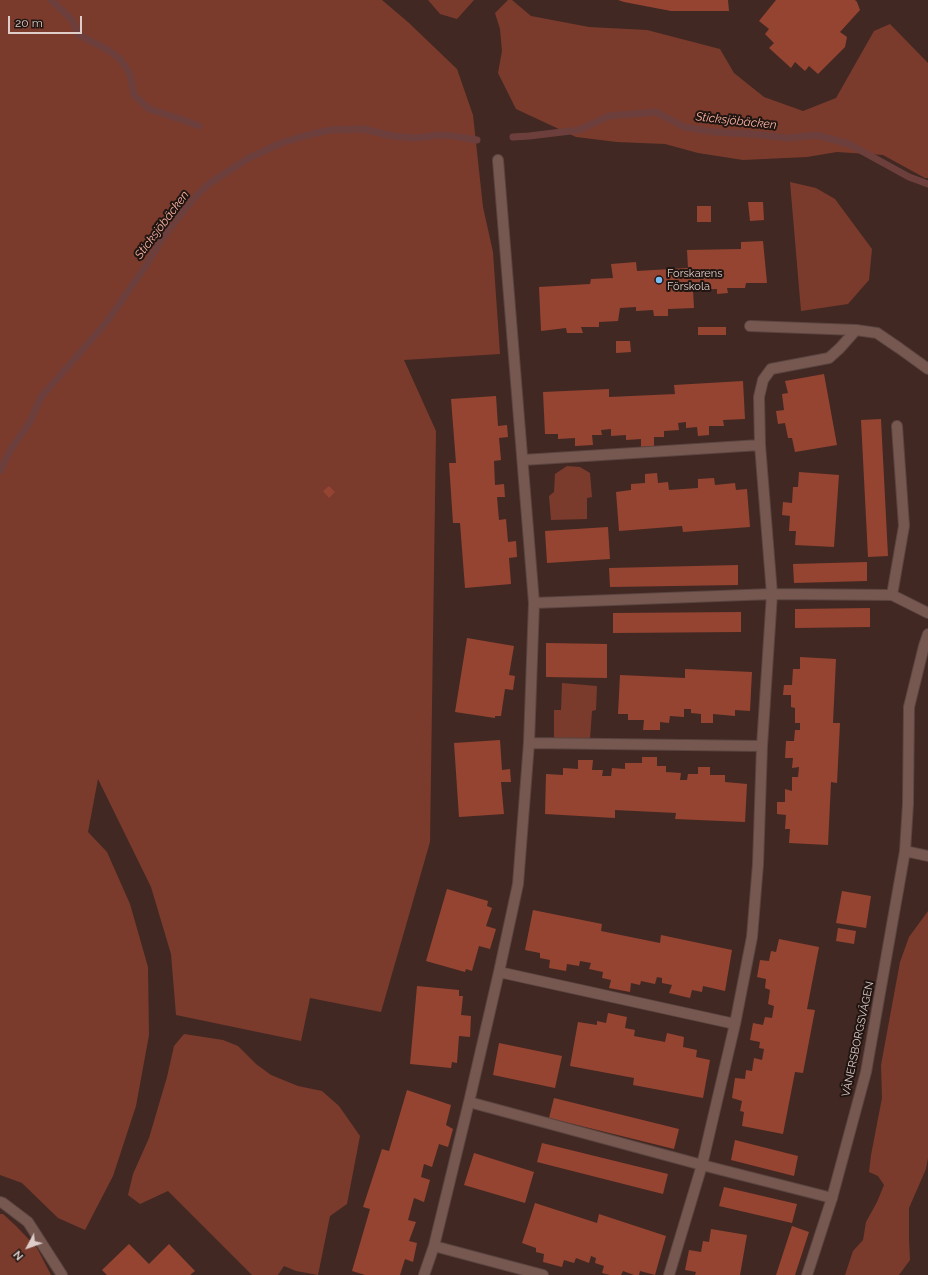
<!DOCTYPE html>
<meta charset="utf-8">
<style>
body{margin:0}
#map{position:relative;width:928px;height:1275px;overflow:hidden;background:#422822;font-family:Raleway,sans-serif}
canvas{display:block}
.north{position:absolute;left:8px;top:1227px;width:40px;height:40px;-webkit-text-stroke:3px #211512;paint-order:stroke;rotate:229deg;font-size:11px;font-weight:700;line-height:16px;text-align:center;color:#decdc8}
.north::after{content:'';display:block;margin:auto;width:14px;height:18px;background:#decdc8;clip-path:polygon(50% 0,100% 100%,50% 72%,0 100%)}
.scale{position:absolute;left:8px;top:16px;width:74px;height:18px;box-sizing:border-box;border:2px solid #decdc8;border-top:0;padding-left:5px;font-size:12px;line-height:14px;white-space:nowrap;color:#decdc8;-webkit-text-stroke:3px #211512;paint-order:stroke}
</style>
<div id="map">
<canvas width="928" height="1275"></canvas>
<div class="north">N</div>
<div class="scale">20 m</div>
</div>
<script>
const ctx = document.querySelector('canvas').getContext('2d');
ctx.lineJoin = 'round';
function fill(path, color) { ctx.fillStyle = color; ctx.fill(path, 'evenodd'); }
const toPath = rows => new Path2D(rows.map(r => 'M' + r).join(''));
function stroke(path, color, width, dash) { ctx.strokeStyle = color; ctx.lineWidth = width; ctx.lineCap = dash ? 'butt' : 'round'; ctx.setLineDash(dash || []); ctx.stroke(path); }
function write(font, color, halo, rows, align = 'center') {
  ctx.font = font + ' Raleway,sans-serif'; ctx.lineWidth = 4; ctx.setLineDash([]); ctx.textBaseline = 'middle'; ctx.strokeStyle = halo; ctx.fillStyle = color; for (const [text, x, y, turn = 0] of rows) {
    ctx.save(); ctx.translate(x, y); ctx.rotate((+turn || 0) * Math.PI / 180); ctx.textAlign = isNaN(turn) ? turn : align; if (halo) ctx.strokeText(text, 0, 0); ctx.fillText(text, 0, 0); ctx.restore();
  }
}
const green = toPath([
 [0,0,382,0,409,23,457,69,473,115,483,207,493,252,500,354,404,360,436,431,430,842,381,1012,310,998,301,1041,176,1015,171,954,151,887,98,779,88,832,107,852,130,904,148,967,149,1035,136,1106,113,1176,85,1230,58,1218,22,1183,0,1175],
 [428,0,474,0,457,19,440,14],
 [508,0,512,0,531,16,589,27,647,30,720,49,734,73,764,97,803,111,836,98,874,31,890,24,928,63,928,178,925,178,883,155,837,152,807,157,743,160,698,153,665,144,617,142,576,137,516,109,498,73,502,51,500,29,495,13],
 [790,182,816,188,835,199,872,249,869,280,848,304,801,311],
 [567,466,580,467,590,473,592,497,587,498,587,519,551,520,549,496,554,492,555,474],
 [562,683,597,686,596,710,592,711,590,739,554,738,554,710,561,710],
 [928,911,928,1158,926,1169,909,1208,909,1240,910,1260,899,1275,845,1275,853,1251,863,1240,866,1222,877,1202,884,1185,878,1176,869,1172,871,1155,882,1098,881,1065,900,962,909,937],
 [184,1034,223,1040,238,1046,256,1064,271,1075,298,1086,322,1091,339,1106,360,1136,347,1204,330,1216,318,1275,296,1271,284,1266,278,1275,252,1275,168,1191,140,1204,128,1195,133,1174,149,1138,167,1077,174,1046],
 [0,1214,3,1214,16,1226,37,1248,51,1275,0,1275]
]);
const stream = toPath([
 [51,0,72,20,79,35,108,50,120,59,130,74,134,95,149,109,183,120,199,126],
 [513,137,529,136,579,130,609,116,656,112,684,127,714,132,752,134,788,138,816,135,849,144,909,177,928,184],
 [0,471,11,449,30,422,41,397,106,323,147,264,163,237,193,199,210,183,249,158,281,143,308,135,330,130,363,129,392,136,416,138,440,135,454,136,477,140]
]);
const building = toPath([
 [618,0,728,0,729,11,671,11,624,2],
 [776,0,855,0,857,2,860,10,840,32,847,37,845,47,818,74,809,66,805,71,795,62,791,68,769,48,774,43,765,34,769,29,759,21],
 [748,202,763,202,764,220,750,221],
 [697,206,711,206,711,222,697,222],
 [763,241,767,283,746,283,745,288,727,288,728,293,717,294,717,289,693,290,694,308,668,309,668,316,654,316,653,310,636,311,636,307,620,308,618,321,599,322,599,327,581,327,583,333,567,333,566,328,541,331,539,287,590,284,591,279,613,278,611,264,636,262,637,271,688,268,687,250,741,249,741,242],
 [698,327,726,327,726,335,698,335],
 [616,341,630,341,631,352,616,353],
 [824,374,837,445,795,452,792,438,788,438,785,423,778,424,776,411,784,410,782,394,788,393,785,381],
 [743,381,745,419,723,420,724,426,709,426,709,435,698,436,697,427,686,428,686,422,678,423,679,430,664,431,664,437,654,437,654,446,641,447,641,439,626,440,626,435,611,436,611,429,601,430,602,435,592,435,593,445,575,446,575,438,558,439,558,434,545,434,543,392,609,389,609,397,675,394,674,385],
 [496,396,498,426,507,425,508,437,499,438,501,460,494,461,495,485,504,484,505,497,497,497,499,520,506,519,508,542,516,541,517,557,509,558,511,584,465,588,460,523,453,523,449,463,456,463,451,399],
 [881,419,888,556,868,557,861,420],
 [799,472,839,475,834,547,795,545,796,531,789,531,790,516,782,515,783,502,792,503,793,487,798,487],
 [657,473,658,483,668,482,669,490,698,488,698,479,714,478,715,485,735,483,736,490,747,489,750,527,683,532,682,526,619,531,616,492,631,490,631,484,645,483,645,474],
 [329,486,335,492,329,498,323,491],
 [608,527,610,559,547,563,545,531],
 [867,562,867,581,794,583,793,564],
 [738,565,738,585,610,587,609,568],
 [870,608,870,627,795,628,795,609],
 [741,612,741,632,613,633,613,613],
 [467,638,514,646,509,675,515,676,513,690,505,689,501,716,495,716,495,718,455,712],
 [546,643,607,644,607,678,546,677],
 [800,657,836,659,833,723,840,723,837,783,831,782,828,845,789,843,790,829,785,829,786,815,777,814,777,802,785,802,785,789,792,791,792,777,798,777,799,767,792,768,793,758,785,758,786,741,794,741,795,730,800,730,800,723,795,723,795,708,791,707,791,695,783,695,784,685,792,685,793,669,800,669],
 [685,669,752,672,750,711,735,710,735,716,713,714,713,723,701,723,701,714,691,713,691,709,684,709,684,717,670,716,669,723,660,722,660,730,643,730,644,720,628,720,628,714,618,714,620,675,685,678],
 [500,740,502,770,510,769,511,782,501,782,504,814,459,817,454,743],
 [642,757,657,757,657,766,666,766,666,772,681,773,680,780,687,780,688,774,698,774,698,767,710,767,710,775,725,775,725,782,747,784,745,822,675,819,676,813,615,810,615,818,545,814,546,774,563,775,563,768,578,769,578,760,593,760,592,770,603,770,602,776,611,776,612,768,625,769,625,763,642,763],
 [447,889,488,901,487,906,492,908,486,926,496,929,490,949,479,946,472,971,466,969,465,972,426,961],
 [842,891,871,896,866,928,836,923],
 [533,910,602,924,601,931,660,943,661,935,732,950,725,991,703,986,702,992,692,990,690,998,669,993,672,985,662,983,662,978,657,977,655,984,641,981,640,985,631,983,630,992,609,988,611,980,602,978,603,972,589,969,591,963,580,961,579,966,567,964,566,971,549,968,550,960,540,958,540,953,525,950],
 [838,928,856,931,854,944,836,941],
 [779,939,819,947,807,1009,815,1010,803,1073,795,1072,783,1134,742,1126,744,1112,740,1111,742,1101,732,1098,735,1078,745,1079,746,1070,752,1071,754,1058,762,1060,764,1049,759,1048,760,1042,750,1040,753,1023,763,1025,765,1017,772,1018,774,1006,768,1004,770,990,765,988,766,979,757,977,760,960,769,961,771,951,776,952],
 [417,986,459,990,459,996,463,996,461,1015,471,1016,470,1037,459,1036,457,1063,452,1062,451,1068,410,1064],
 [608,1013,627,1017,625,1028,635,1030,634,1036,665,1042,667,1033,684,1037,683,1047,697,1050,696,1057,710,1060,703,1098,633,1085,634,1078,570,1066,578,1022,597,1025,597,1021,606,1023],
 [499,1043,562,1056,555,1088,493,1075],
 [407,1090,451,1105,446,1125,453,1129,448,1147,439,1144,432,1167,424,1164,421,1177,430,1180,424,1202,414,1198,408,1220,416,1222,409,1241,417,1243,413,1262,405,1259,400,1275,365,1275,352,1271,370,1209,363,1207,382,1149,389,1151],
 [554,1098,679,1129,674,1149,549,1118],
 [735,1140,798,1156,794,1176,731,1160],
 [542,1143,668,1174,663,1194,537,1162],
 [474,1153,534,1172,525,1203,464,1185],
 [724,1187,797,1204,792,1223,719,1206],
 [535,1203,597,1223,599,1214,666,1236,655,1275,640,1271,639,1275,634,1275,623,1271,621,1275,610,1275,602,1273,604,1266,595,1263,596,1258,591,1256,589,1263,576,1258,574,1263,564,1260,562,1267,543,1262,544,1254,536,1252,536,1248,522,1243],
 [792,1226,809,1232,795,1275,776,1275],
 [711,1229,747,1235,740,1275,695,1275,696,1272,685,1270,689,1250,701,1252,703,1241,709,1242],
 [129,1244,149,1264,169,1244,195,1271,190,1275,107,1275,102,1270]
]);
const service = toPath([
 [750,326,856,330],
 [523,460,760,445],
 [892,595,904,526,897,426],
 [534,603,772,594,892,595,928,613],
 [529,743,762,746],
 [499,972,735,1024],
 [469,1102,702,1165,832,1198],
 [434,1246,543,1275],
 [424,1275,434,1246,469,1102,499,972,518,884,529,743,534,603,498,160],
 [669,1275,702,1165,735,1024,752,937,758,864,762,746,772,594,760,445,759,397,763,380,771,369,829,358,840,348,856,330,877,333,899,348,928,369]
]);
const minor = toPath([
 [905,851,908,804,909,707,924,646,928,634],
 [0,1202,3,1203,28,1222,62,1275],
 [807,1275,832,1198,866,1072,905,851,928,856]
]);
const markers = [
 [659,280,4,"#78bff7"]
];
const poiNames = [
 ["Forskarens",667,274],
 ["Förskola",667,287]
];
const streetNames = [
 ["VÄNERSBORGSVÄGEN",858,1039,-78]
];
const waterNames = [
 ["Sticksjöbäcken",736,121,6],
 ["Sticksjöbäcken",162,225,-53]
];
fill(green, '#7a3b2d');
stroke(stream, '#6d3f3c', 7);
fill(building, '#954432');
stroke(service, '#5b4540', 12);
stroke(minor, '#5b4540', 12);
stroke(service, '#765851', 10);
stroke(minor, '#765851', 10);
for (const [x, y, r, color] of markers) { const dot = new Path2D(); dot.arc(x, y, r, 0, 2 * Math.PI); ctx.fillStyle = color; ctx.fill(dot); stroke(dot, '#211512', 1.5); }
write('11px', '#decdc8', '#211512', poiNames, 'left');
write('11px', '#decdc8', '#211512', streetNames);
write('italic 12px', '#f8b2a1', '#211512', waterNames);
</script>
